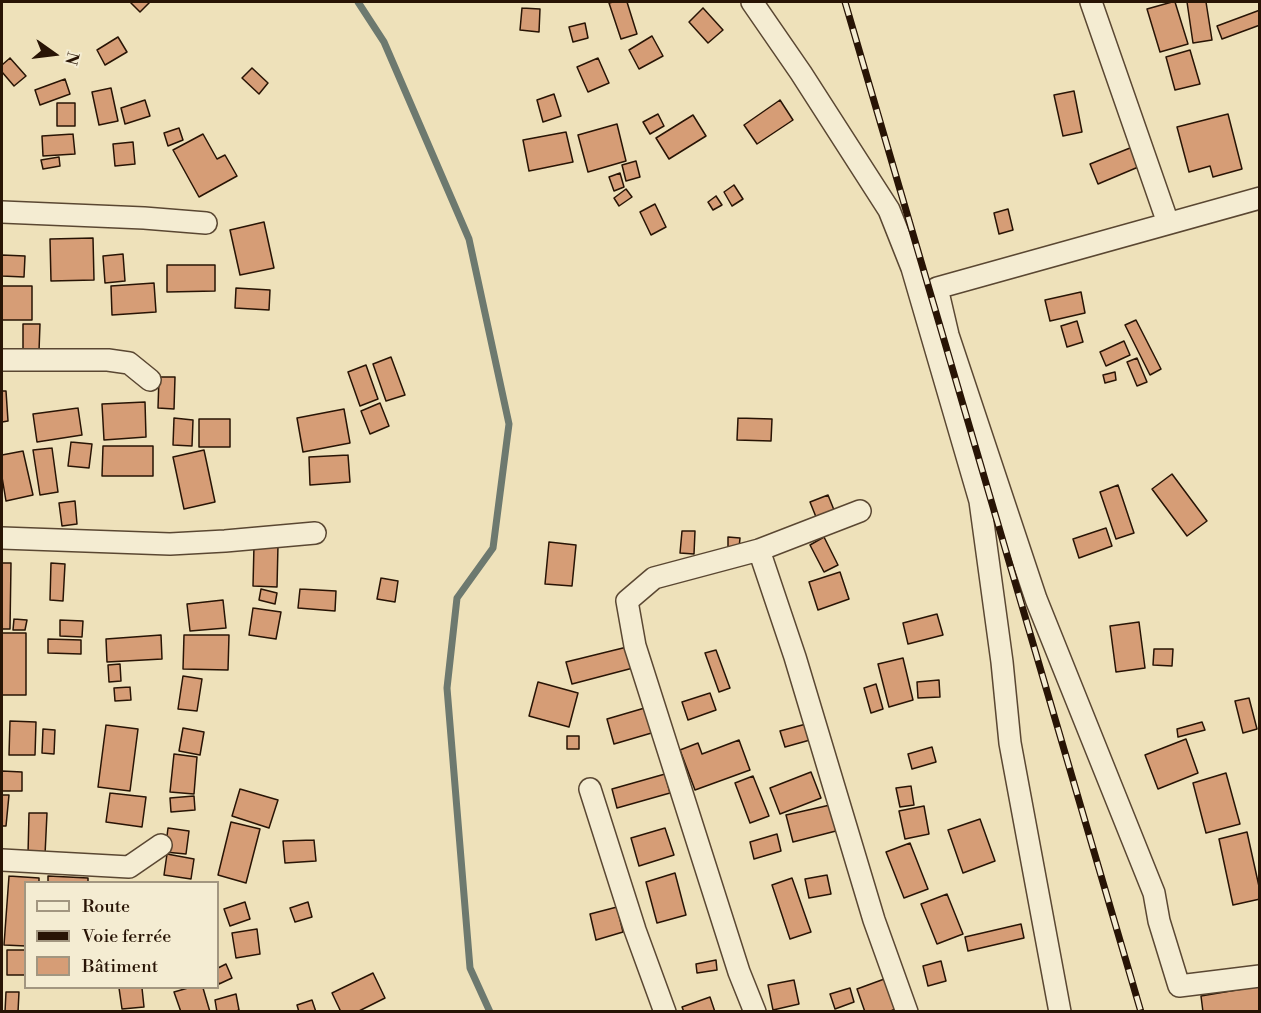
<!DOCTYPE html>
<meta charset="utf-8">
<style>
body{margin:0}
#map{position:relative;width:1261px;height:1013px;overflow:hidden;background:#eee1ba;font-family:"Libre Bodoni",serif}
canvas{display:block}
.frame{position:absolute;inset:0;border:3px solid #281405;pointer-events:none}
.legend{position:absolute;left:24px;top:881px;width:195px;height:108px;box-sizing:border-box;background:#f4ecd2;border:2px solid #a29680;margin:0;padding:8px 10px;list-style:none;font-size:18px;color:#281405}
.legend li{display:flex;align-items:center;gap:12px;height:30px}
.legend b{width:30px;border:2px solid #a29680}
.north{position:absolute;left:24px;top:24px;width:60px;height:60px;-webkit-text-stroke:4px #f4ecd2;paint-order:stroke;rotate:104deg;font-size:16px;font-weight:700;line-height:24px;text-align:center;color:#281405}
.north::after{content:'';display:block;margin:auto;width:21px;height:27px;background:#281405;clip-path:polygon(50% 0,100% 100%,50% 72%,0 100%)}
</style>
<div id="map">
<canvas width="1261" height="1013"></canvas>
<div class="frame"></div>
<ul class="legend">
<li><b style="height:8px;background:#f4ecd2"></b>Route</li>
<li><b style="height:8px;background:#281405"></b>Voie ferrée</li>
<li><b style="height:16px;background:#d69d76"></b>Bâtiment</li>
</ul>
<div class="north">N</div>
</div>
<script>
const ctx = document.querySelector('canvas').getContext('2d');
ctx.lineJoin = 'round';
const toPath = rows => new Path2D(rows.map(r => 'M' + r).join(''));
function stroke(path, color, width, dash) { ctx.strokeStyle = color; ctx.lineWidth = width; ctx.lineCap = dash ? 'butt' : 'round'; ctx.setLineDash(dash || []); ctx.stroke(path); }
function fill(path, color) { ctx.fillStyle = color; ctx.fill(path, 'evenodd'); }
const stream = toPath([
 [358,2,384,42,469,239,509,424,493,548,457,598,447,688,470,968,490,1012]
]);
const building = toPath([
 [130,2,150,2,140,12,130,2],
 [613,2,627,2,637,34,621,39,609,3,613,2],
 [1172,2,1175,2,1188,44,1160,52,1147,9,1172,2],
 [1187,2,1206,2,1212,40,1193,43,1187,2],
 [522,8,540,9,539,32,520,30,522,8],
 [703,8,723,30,708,43,689,22,703,8],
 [1260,10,1260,25,1222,39,1217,26,1260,10],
 [585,23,588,38,573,42,569,27,585,23],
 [652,36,663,56,639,69,629,50,652,36],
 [118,37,127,52,105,65,97,50,118,37],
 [1190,50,1200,84,1175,90,1166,57,1190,50],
 [10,58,26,76,14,86,2,72,2,65,10,58],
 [598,58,609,83,588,92,577,67,598,58],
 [252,68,268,83,259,94,242,78,252,68],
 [65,79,70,94,40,105,35,90,65,79],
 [111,88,118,121,99,125,92,92,111,88],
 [1074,91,1082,132,1063,136,1054,95,1074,91],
 [554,94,561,116,543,122,537,100,554,94],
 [145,100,150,116,125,124,121,108,145,100],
 [780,100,793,120,757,144,744,125,780,100],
 [57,103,75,103,75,126,57,126,57,103],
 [658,114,664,126,650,134,643,122,658,114],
 [1228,114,1242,169,1213,177,1210,166,1189,172,1177,127,1228,114],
 [693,115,706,136,669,159,656,138,693,115],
 [617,124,626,161,588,172,578,135,617,124],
 [179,128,183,140,168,146,164,133,179,128],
 [566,132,573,162,529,171,523,140,566,132],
 [73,134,75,154,43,156,42,136,73,134],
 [203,134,217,159,225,155,237,176,199,197,173,150,203,134],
 [133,142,135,164,115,166,113,144,133,142],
 [1135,146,1143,165,1098,184,1090,164,1135,146],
 [59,157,60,166,43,169,41,160,59,157],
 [636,161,640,177,626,181,622,165,636,161],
 [620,173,624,187,614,191,609,177,620,173],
 [734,185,743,199,732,206,724,192,734,185],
 [626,189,632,197,619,206,614,198,626,189],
 [716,196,722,205,713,210,708,202,716,196],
 [655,204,666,227,651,235,640,212,655,204],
 [1008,209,1013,230,999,234,994,213,1008,209],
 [264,222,274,268,240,275,230,230,264,222],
 [93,238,94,280,51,281,50,239,93,238],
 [123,254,125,281,105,283,103,256,123,254],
 [2,255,25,256,24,277,2,276,2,255],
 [167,265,215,265,215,291,167,292,167,265],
 [154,283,156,312,112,315,111,286,154,283],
 [2,286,32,286,32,320,2,320,2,286],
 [236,288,270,290,269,310,235,308,236,288],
 [1081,292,1085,313,1050,321,1045,300,1081,292],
 [1136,320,1161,369,1150,375,1125,325,1136,320],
 [1077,321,1083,342,1067,347,1061,326,1077,321],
 [23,324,40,324,39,351,23,351,23,324],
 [1124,341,1130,355,1106,366,1100,352,1124,341],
 [391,357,405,395,386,401,373,364,391,357],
 [1137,358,1147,382,1137,386,1127,362,1137,358],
 [366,365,378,399,360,406,348,372,366,365],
 [1115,372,1116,380,1105,383,1103,375,1115,372],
 [159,377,175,377,174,409,158,408,159,377],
 [2,391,6,391,8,421,2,422,2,391],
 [145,402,146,437,104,440,102,404,145,402],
 [380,403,389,426,370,434,361,411,380,403],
 [78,408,82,435,37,442,33,414,78,408],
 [344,409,350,443,303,452,297,418,344,409],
 [174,418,193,420,192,446,173,445,174,418],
 [738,418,772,419,771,441,737,440,738,418],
 [199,419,230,419,230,447,199,447,199,419],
 [71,442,92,444,89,468,68,466,71,442],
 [103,446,153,446,153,476,102,476,103,446],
 [52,448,58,492,40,495,33,450,52,448],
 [204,450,215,502,184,509,173,457,204,450],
 [23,451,33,495,6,501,2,477,2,455,23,451],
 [348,455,350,482,310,485,309,457,348,455],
 [1172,474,1207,521,1187,536,1152,489,1172,474],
 [1118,485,1134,533,1116,539,1100,492,1118,485],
 [828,495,836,515,818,522,810,502,828,495],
 [75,501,77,524,62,526,59,503,75,501],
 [1106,528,1112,546,1079,558,1073,539,1106,528],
 [682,531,695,531,694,554,680,553,682,531],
 [728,537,740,538,739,548,728,547,728,537],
 [824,537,838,565,824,572,810,545,824,537],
 [549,542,576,545,572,586,545,584,549,542],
 [254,545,278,545,277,587,253,586,254,545],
 [2,563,11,563,10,629,2,629,2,563],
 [51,563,65,564,63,601,50,600,51,563],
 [840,572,849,599,818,610,809,582,840,572],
 [381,578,398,581,395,602,377,599,381,578],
 [261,589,277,593,275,604,259,600,261,589],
 [300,589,336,591,335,611,298,608,300,589],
 [223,600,226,628,190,631,187,604,223,600],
 [253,608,281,612,276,639,249,635,253,608],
 [937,614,943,635,908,644,903,623,937,614],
 [14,619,27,620,25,630,13,630,14,619],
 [60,620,83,621,82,637,60,636,60,620],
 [1139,622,1145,668,1116,672,1110,626,1139,622],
 [2,633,26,633,26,695,2,695,2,633],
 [161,635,162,659,107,662,106,639,161,635],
 [184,635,229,635,228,670,183,669,184,635],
 [48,639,81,640,81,654,48,653,48,639],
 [627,647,633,668,572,684,566,662,627,647],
 [1154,649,1173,649,1172,666,1153,665,1154,649],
 [716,650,730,688,719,692,705,653,716,650],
 [903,658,913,700,889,707,878,664,903,658],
 [120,664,121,681,109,682,108,665,120,664],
 [183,676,202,679,197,711,178,709,183,676],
 [939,680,940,697,918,698,917,682,939,680],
 [538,682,578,693,569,727,529,716,538,682],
 [876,684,883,709,871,713,864,688,876,684],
 [130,687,131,700,115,701,114,688,130,687],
 [710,693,716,710,688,720,682,702,710,693],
 [1249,698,1257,729,1243,733,1235,701,1249,698],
 [648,707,655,732,614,744,607,719,648,707],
 [10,721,36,722,35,755,9,755,10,721],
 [1202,722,1205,730,1178,737,1177,729,1202,722],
 [806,724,810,740,785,747,780,731,806,724],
 [106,725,138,729,130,791,98,787,106,725],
 [183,728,204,732,200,755,179,751,183,728],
 [43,729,55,730,54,754,42,753,43,729],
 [567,736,579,736,579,749,567,749,567,736],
 [1186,739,1198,773,1158,789,1145,755,1186,739],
 [739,740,750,770,695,790,680,750,698,743,702,754,739,740],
 [932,747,936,762,912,769,908,754,932,747],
 [174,754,197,757,194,794,170,792,174,754],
 [2,771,22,772,22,791,2,791,2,771],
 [811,772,821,798,780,814,770,788,811,772],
 [1226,773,1240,824,1206,833,1193,783,1226,773],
 [665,774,670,793,617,808,612,789,665,774],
 [753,776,769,816,750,823,735,783,753,776],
 [911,786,914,805,900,807,896,788,911,786],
 [240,789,278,800,269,828,232,816,240,789],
 [110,793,146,797,142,827,106,822,110,793],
 [2,795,9,795,6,826,2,826,2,795],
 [194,796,195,810,171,812,170,798,194,796],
 [830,805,836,831,793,842,786,815,830,805],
 [924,806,929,834,905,839,899,811,924,806],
 [29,813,47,813,45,855,28,854,29,813],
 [980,819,995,861,963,873,948,830,980,819],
 [231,822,260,829,246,883,218,875,231,822],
 [168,828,189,831,186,854,165,852,168,828],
 [665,828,674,855,639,866,631,838,665,828],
 [1247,832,1260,891,1260,899,1233,905,1219,839,1247,832],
 [777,834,781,851,754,859,750,842,777,834],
 [314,840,316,861,285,863,283,841,314,840],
 [910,843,928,889,904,898,886,852,910,843],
 [167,854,194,859,191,879,164,875,167,854],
 [675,873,686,915,657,923,646,882,675,873],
 [827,875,831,894,809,898,805,879,827,875],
 [9,876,39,878,39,882,26,882,26,946,4,945,9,876],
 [48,876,88,878,88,882,48,882,48,876],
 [792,878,811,932,790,939,772,885,792,878],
 [947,894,963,934,937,944,921,904,947,894],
 [245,902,250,919,230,926,224,909,245,902],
 [308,902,312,917,295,922,290,908,308,902],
 [617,907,623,932,596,940,590,914,617,907],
 [1021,924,1024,938,968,951,965,937,1021,924],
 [257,929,260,954,236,958,232,933,257,929],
 [7,950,26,950,26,975,7,975,7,950],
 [716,960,717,970,697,973,696,964,716,960],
 [941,961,946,981,928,986,923,966,941,961],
 [226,964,232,978,219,984,218,981,218,968,226,964],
 [373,973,385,998,357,1012,341,1012,332,993,373,973],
 [887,978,897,1008,889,1012,865,1012,857,989,887,978],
 [794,980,799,1004,773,1010,768,985,794,980],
 [1260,986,1260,1012,1203,1012,1201,996,1260,986],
 [119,988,142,988,144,1007,122,1009,119,988],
 [188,988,203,988,210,1012,181,1012,174,992,188,988],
 [850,988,854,1002,835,1009,830,994,850,988],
 [6,992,19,992,18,1012,5,1012,6,992],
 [236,994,239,1010,234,1012,217,1012,215,1000,236,994],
 [710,997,715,1012,684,1012,682,1007,710,997],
 [312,1000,316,1012,299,1012,297,1005,312,1000]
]);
const minor = toPath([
 [752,2,801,73,889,210,912,268,980,501,1002,662,1010,743,1060,1012],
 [1091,2,1168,223],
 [1260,198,937,288,948,335,1036,599,1154,893,1159,921,1179,986,1260,976],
 [2,212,144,218,206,223],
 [2,360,108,360,129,363,150,380],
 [2,538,170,544,225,541,315,533],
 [759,550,795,657,874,920,907,1012],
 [590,789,635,930,665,1012],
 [2,860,129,867,161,845],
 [755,1012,739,972,635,646,627,601,654,578,759,550,860,511]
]);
const rail = toPath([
 [845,2,1141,1012]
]);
stroke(stream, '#6d796f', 7);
fill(building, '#d69d76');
stroke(building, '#281405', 1.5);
stroke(minor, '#5a4732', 24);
stroke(minor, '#f4ecd2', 21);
stroke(rail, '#281405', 7);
stroke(rail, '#f4ecd2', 4.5, [14]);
</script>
